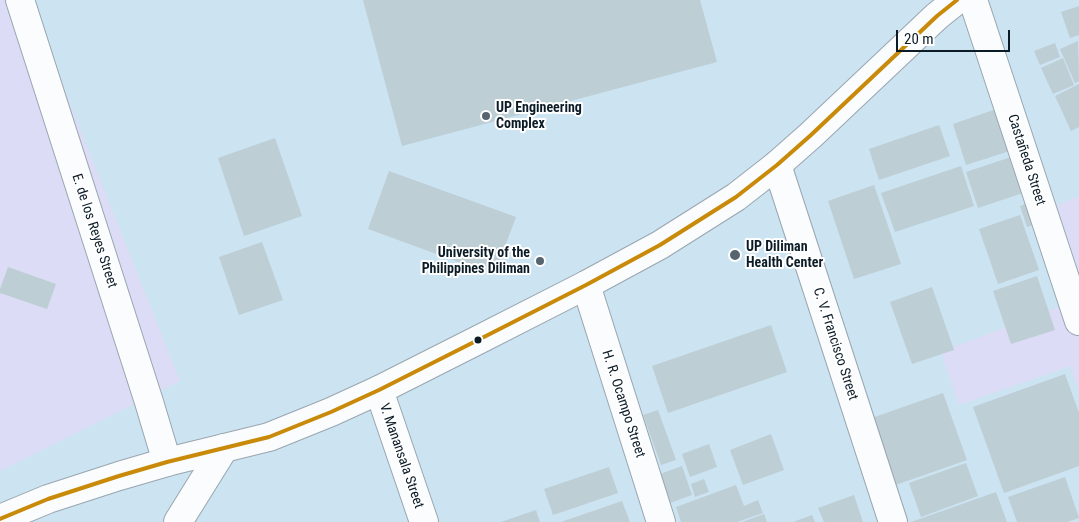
<!DOCTYPE html>
<meta charset="utf-8">
<style>
body{margin:0}
#map{position:relative;width:1079px;height:522px;overflow:hidden;background:#dceaf3;font-family:"Roboto Condensed",sans-serif}
canvas{display:block}
.scale{position:absolute;left:896px;top:30px;width:114px;height:22px;box-sizing:border-box;border:2px solid #0c1c27;border-top:0;padding-left:6px;font-size:15px;line-height:18px;white-space:nowrap;color:#0c1c27;-webkit-text-stroke:4px #fff;paint-order:stroke}
</style>
<div id="map">
<canvas width="1079" height="522"></canvas>
<div class="scale">20 m</div>
</div>
<script>
const ctx = document.querySelector('canvas').getContext('2d');
ctx.lineJoin = 'round';
function fill(path, color) { ctx.fillStyle = color; ctx.fill(path, 'evenodd'); }
const toPath = rows => new Path2D(rows.map(r => 'M' + r).join(''));
function stroke(path, color, width, dash) { ctx.strokeStyle = color; ctx.lineWidth = width; ctx.lineCap = dash ? 'butt' : 'round'; ctx.setLineDash(dash || []); ctx.stroke(path); }
function write(font, color, halo, rows, align = 'center') {
  ctx.font = font + ' "Roboto Condensed",sans-serif'; ctx.lineWidth = 4; ctx.setLineDash([]); ctx.textBaseline = 'middle'; ctx.strokeStyle = halo; ctx.fillStyle = color; for (const [text, x, y, turn = 0] of rows) {
    ctx.save(); ctx.translate(x, y); ctx.rotate((+turn || 0) * Math.PI / 180); ctx.textAlign = isNaN(turn) ? turn : align; if (halo) ctx.strokeText(text, 0, 0); ctx.fillText(text, 0, 0); ctx.restore();
  }
}
const built = toPath([
 [0,0,1079,0,1079,522,0,522]
]);
const green = toPath([
 [0,0,29,0,180,381,0,471],
 [1079,196,1079,278,1057,205],
 [1079,299,1079,393,1070,366,959,405,941,352]
]);
const building = toPath([
 [363,0,700,0,717,62,402,146],
 [1079,6,1079,35,1070,38,1061,12],
 [1078,41,1079,81,1075,83,1060,49],
 [1055,43,1060,57,1040,65,1034,51],
 [1063,58,1074,85,1053,94,1041,68],
 [1079,84,1079,127,1071,131,1055,96],
 [1002,107,1016,149,966,165,953,124],
 [939,125,950,156,879,180,869,149],
 [275,138,302,216,244,236,218,158],
 [1020,154,1032,190,978,208,966,172],
 [961,166,974,206,895,232,881,193],
 [389,171,516,217,494,275,368,229],
 [874,185,901,264,854,279,828,201],
 [1034,201,1041,223,1027,227,1020,206],
 [1020,215,1039,270,998,284,979,229],
 [262,242,283,300,239,315,219,257],
 [8,267,56,284,47,309,0,293,0,289],
 [1037,276,1055,330,1011,344,993,291],
 [932,287,954,350,912,364,890,302],
 [771,325,787,372,668,413,652,366],
 [1065,374,1079,413,1079,466,1004,493,973,407],
 [943,393,967,460,890,487,866,420],
 [658,410,676,460,661,465,643,415],
 [771,434,784,470,743,485,730,450],
 [709,444,717,467,690,477,682,454],
 [966,463,978,496,921,517,909,483],
 [682,466,692,495,670,503,660,474],
 [609,467,618,493,553,515,544,489],
 [1065,477,1079,518,1067,522,1017,522,1008,497],
 [704,479,709,492,695,497,691,484],
 [736,485,744,506,758,500,763,513,737,522,681,522,676,507],
 [996,492,1007,522,911,522],
 [854,495,863,522,824,522,818,508],
 [622,501,630,522,561,522],
 [536,510,540,522,501,522],
 [764,514,767,522,742,522],
 [812,515,815,522,793,522]
]);
const minor = toPath([
 [20,0,149,402,167,462],
 [973,0,1079,321],
 [777,165,893,522],
 [586,285,661,522],
 [379,390,424,522],
 [178,522,224,448]
]);
const secondary = toPath([
 [0,519,48,499,119,476,167,462,269,437,331,412,379,390,480,339,586,285,660,245,736,197,777,165,811,135,937,16,957,0]
]);
const bus1 = toPath([
 [0,519,48,499,119,476,167,462,269,437,331,412,379,390,480,339,586,285,660,245,736,197,777,165,811,135,937,16,957,0]
]);
const markers = [
 [486,116,5,"#55646e"],
 [735,255,6,"#55646e"],
 [540,261,5,"#55646e"],
 [478,340,4.5,"#0c1c27"]
];
const poiNames = [
 ["UP Engineering",496,108],
 ["Complex",496,124],
 ["UP Diliman",746,247],
 ["Health Center",746,263],
 ["University of the",530,253,"right"],
 ["Philippines Diliman",530,269,"right"]
];
const streetNames = [
 ["Castañeda Street",1026,160,72],
 ["E. de los Reyes Street",94,231,72],
 ["C. V. Francisco Street",835,344,72],
 ["H. R. Ocampo Street",623,404,72],
 ["V. Manansala Street",401,456,71]
];
fill(built, '#cce3f2');
fill(green, '#dcdcf6');
fill(building, '#bdced5');
stroke(minor, '#99a6af', 30);
stroke(secondary, '#99a6af', 30);
stroke(minor, '#fafcfd', 28);
stroke(secondary, '#fafcfd', 28);
stroke(bus1, '#c88a08', 4);
for (const [x, y, r, color] of markers) { const dot = new Path2D(); dot.arc(x, y, r, 0, 2 * Math.PI); ctx.fillStyle = color; ctx.fill(dot); stroke(dot, '#fff', 2); }
write('bold 14px', '#0c1c27', '#fff', poiNames, 'left');
write('14px', '#0c1c27', '#fff', streetNames);
</script>
